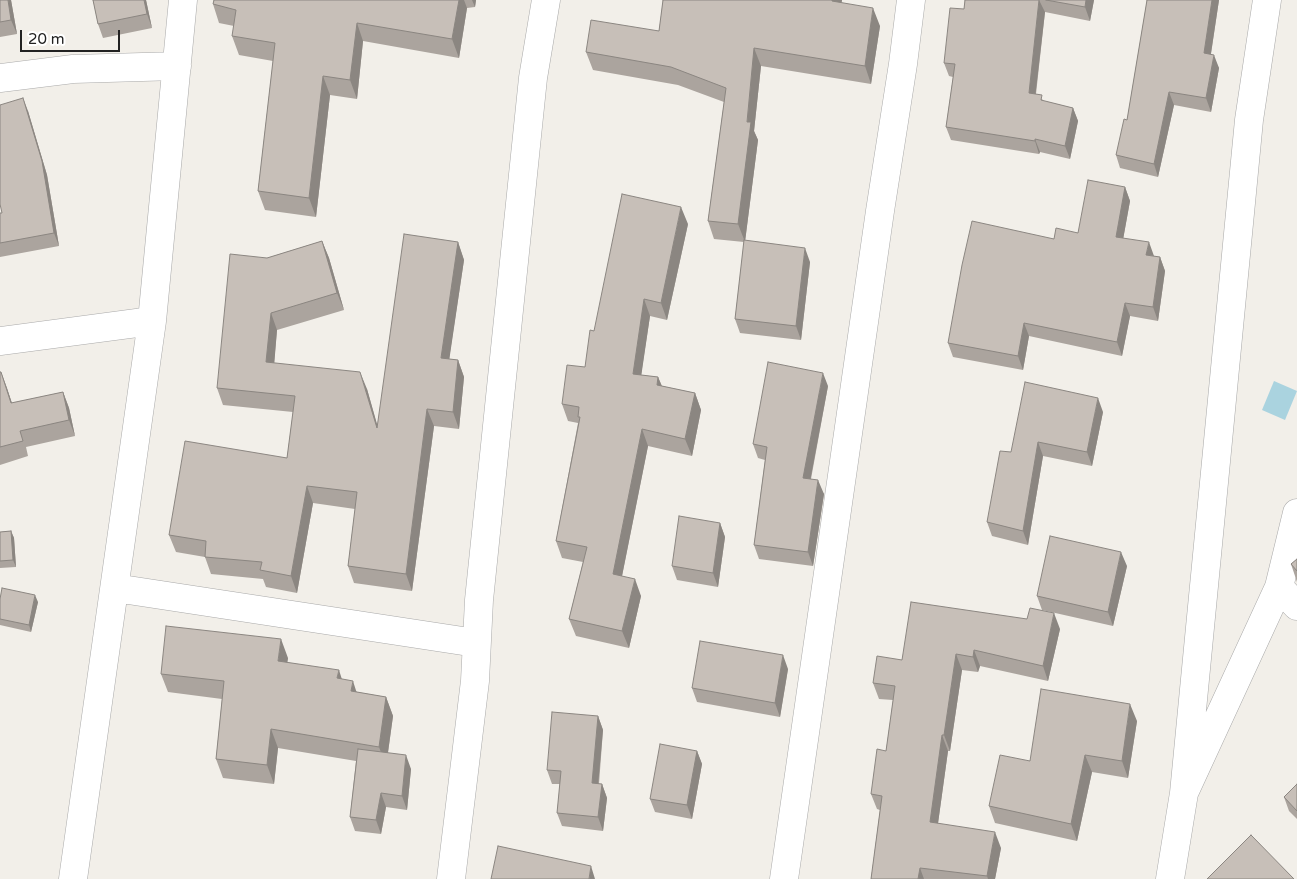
<!DOCTYPE html>
<style>
body{margin:0}
#map{position:relative;width:1297px;height:879px;overflow:hidden;background:#f2efe9;font-family:"Varela Round",sans-serif}
canvas{display:block}
.scale{position:absolute;left:20px;top:30px;width:100px;height:22px;box-sizing:border-box;border:2px solid #222;border-top:0;padding-left:6px;font-size:15px;line-height:18px;white-space:nowrap;color:#222;-webkit-text-stroke:4px #fff;paint-order:stroke}
</style>
<div id="map">
<canvas width="1297" height="879"></canvas>
<div class="scale">20 m</div>
</div>
<script>
const ctx = document.querySelector('canvas').getContext('2d');
ctx.lineJoin = 'round';
function fill(path, color) { ctx.fillStyle = color; ctx.fill(path, 'evenodd'); }
const toPath = rows => new Path2D(rows.map(r => 'M' + r).join(''));
function stroke(path, color, width, dash) { ctx.strokeStyle = color; ctx.lineWidth = width; ctx.lineCap = dash ? 'butt' : 'round'; ctx.setLineDash(dash || []); ctx.stroke(path); }
const water = toPath([
 [1274,381,1297,391,1285,420,1262,410]
]);
const street = toPath([
 [0,78,73,69,177,66],
 [0,341,152,321],
 [1279,587,1297,606],
 [115,588,476,643],
 [1184,793,1249,120,1267,0],
 [73,879,152,321,183,0],
 [451,879,475,681,479,600,533,78,546,0],
 [784,879,880,211,903,64,911,0],
 [1170,879,1184,793,1279,587,1297,513]
]);
const wall = toPath([
 [0,0,11,0,17,34,0,37],
 [93,0,146,0,152,28,103,38,98,24],
 [214,0,476,0,475,7,467,8,459,58,363,41,357,99,330,95,316,217,265,210,258,191,273,61,239,55,232,36,234,26,219,23,213,4],
 [663,0,842,0,841,3,880,26,871,84,761,66,754,131,758,140,745,241,810,262,801,340,740,333,735,319,744,242,714,239,708,221,724,102,678,85,593,70,586,52,659,31],
 [965,0,1094,0,1090,21,1045,12,1036,94,1044,101,1073,108,1078,121,1070,159,1040,152,1039,154,951,140,946,127,953,77,949,76,944,63,964,9],
 [1147,0,1219,0,1211,54,1219,68,1211,112,1174,105,1158,177,1120,168,1116,155,1127,120],
 [28,111,47,175,59,246,0,257,0,213,2,213],
 [1125,187,1130,201,1123,239,1154,256,1160,257,1165,271,1158,321,1130,316,1122,356,1029,336,1023,370,953,357,948,343,1054,239,1078,233],
 [688,224,667,320,650,316,641,375,658,377,662,386,695,393,701,410,692,456,648,446,622,576,641,596,629,648,576,636,569,619,583,562,562,558,556,541,578,423,568,421,562,404,585,367,594,331],
 [322,241,329,258,344,310,277,330,274,363,367,389,377,425,458,242,464,260,449,359,458,360,464,377,459,429,434,426,412,591,354,583,348,566,355,509,313,503,297,593,266,587,263,579,211,574,205,557,176,552,169,535,287,458,293,412,223,405,217,388,267,258],
 [0,372,1,372,12,403,63,392,69,408,75,436,26,447,28,456,0,465],
 [828,386,811,479,824,494,813,566,759,559,754,545,765,460,758,458,753,444],
 [1103,412,1092,466,1043,456,1028,545,992,536,987,522,1011,452],
 [720,523,725,537,718,587,677,580,672,566],
 [11,531,14,538,16,567,0,568,0,532],
 [1297,559,1297,582,1291,564],
 [1127,566,1113,626,1042,610,1037,596],
 [0,599,38,602,31,632,0,625],
 [1060,629,1048,681,980,666,978,672,962,670,950,751,948,751,938,823,1001,848,995,879,871,879,880,810,877,809,871,794,886,751,893,700,879,699,873,683,902,660],
 [288,658,287,662,342,679,357,692,386,697,393,716,388,753,411,769,407,810,386,807,381,834,355,831,350,817,356,761,278,748,274,784,223,778,216,759,222,699,168,692,161,674],
 [788,669,780,717,697,702,692,688],
 [598,716,603,730,599,784,602,784,607,798,603,831,562,826,557,813,560,784,552,784,547,770],
 [1137,721,1128,778,1092,772,1077,841,995,823,989,806,1030,761],
 [697,751,702,764,692,819,655,812,650,799],
 [1297,784,1297,819,1289,811,1284,797]
]);
const shadedWall = toPath([
 [8,0,11,0,17,34,11,20],
 [144,0,146,0,152,28,147,14],
 [459,0,464,0,467,8,459,58,452,39],
 [472,0,476,0,475,7],
 [832,0,842,0,839,19,832,1],
 [1039,0,1045,12,1034,107,1029,93],
 [1086,0,1094,0,1090,21,1085,7],
 [1212,0,1219,0,1209,66,1204,53],
 [873,8,880,26,871,84,865,66],
 [357,23,363,41,357,99,350,80],
 [754,48,761,66,754,131,758,140,745,242,738,224],
 [1214,55,1219,68,1211,112,1206,98],
 [323,76,330,95,316,217,309,198],
 [1169,92,1174,105,1158,177,1154,164],
 [23,98,28,111,47,175,59,246,54,233],
 [1073,108,1078,121,1070,159,1065,146],
 [1035,139,1040,152,1039,154,1035,141],
 [1125,187,1130,201,1121,251,1116,237],
 [681,207,688,224,667,320,661,303],
 [322,241,329,258,344,310,337,293],
 [458,242,464,260,447,375,441,358],
 [1149,242,1154,256,1146,255],
 [805,248,810,262,801,340,796,326],
 [1160,257,1165,271,1158,321,1153,307],
 [644,299,650,316,639,391,633,374],
 [1125,303,1130,316,1122,356,1117,342],
 [271,313,277,330,273,379,266,362],
 [1024,323,1029,336,1023,370,1018,356],
 [458,360,464,377,459,429,453,412],
 [1,372,7,388,17,419,11,403],
 [360,372,367,389,383,445,377,428],
 [823,373,828,386,808,492,803,478],
 [658,377,665,394,657,385],
 [63,392,69,408,75,436,69,420],
 [695,393,701,410,692,456,685,439],
 [1098,398,1103,412,1092,466,1087,452],
 [427,409,434,426,412,591,406,574],
 [642,429,648,446,619,591,613,574],
 [1038,442,1043,456,1028,545,1023,531],
 [818,480,824,494,813,566,808,552],
 [307,486,313,503,297,593,291,576],
 [720,523,725,537,718,587,713,573],
 [11,531,14,538,16,567,13,560],
 [1121,552,1127,566,1113,626,1108,612],
 [635,579,641,596,629,648,622,631],
 [35,595,38,602,31,632,29,625],
 [1054,613,1060,629,1048,681,1043,666],
 [281,639,288,658,285,679,278,661],
 [974,650,980,666,978,672,973,657],
 [956,654,962,670,950,751,944,735],
 [783,655,788,669,780,717,775,703],
 [339,670,345,689,337,678],
 [353,681,359,700,351,691],
 [386,697,393,716,386,766,379,747],
 [1130,704,1137,721,1128,778,1122,761],
 [598,716,603,730,597,797,592,783],
 [271,729,278,748,274,784,267,765],
 [942,735,948,751,936,838,930,822],
 [697,751,702,764,692,819,687,805],
 [406,755,411,769,407,810,402,796],
 [1085,755,1092,772,1077,841,1071,824],
 [602,784,607,798,603,831,598,817],
 [381,793,386,807,381,834,376,820],
 [995,832,1001,848,995,879,988,879,987,876],
 [591,866,595,879,589,879],
 [920,868,924,879,918,879]
]);
const building = toPath([
 [0,0,8,0,11,20,0,22,0,0],
 [93,0,144,0,147,14,98,24,93,0],
 [214,0,459,0,452,39,357,23,350,80,323,76,309,198,258,191,275,43,232,36,236,10,213,4,214,0],
 [663,0,832,0,832,1,873,8,865,66,754,48,747,122,751,122,738,224,708,221,726,88,671,67,586,52,591,20,659,31,663,0],
 [965,0,1039,0,1029,93,1042,95,1041,100,1073,108,1065,146,1035,139,1035,141,946,127,955,64,944,63,950,8,964,9,965,0],
 [1046,0,1086,0,1085,7,1046,0],
 [1147,0,1212,0,1204,53,1214,55,1206,98,1169,92,1154,164,1116,155,1124,119,1127,120,1147,0],
 [23,98,42,161,54,233,0,243,0,213,2,213,0,204,0,105,23,98],
 [1088,180,1125,187,1116,237,1149,242,1146,255,1160,257,1153,307,1125,303,1117,342,1024,323,1018,356,948,343,962,265,972,221,1054,239,1056,228,1078,233,1088,180],
 [622,194,681,207,661,303,644,299,633,374,658,377,657,385,695,393,685,439,642,429,613,574,635,579,622,631,569,619,587,547,556,541,580,417,578,417,579,407,562,404,567,365,585,367,590,330,594,331,622,194],
 [404,234,458,242,441,358,458,360,453,412,427,409,406,574,348,566,357,492,307,486,291,576,260,570,262,562,205,557,206,541,169,535,185,441,287,458,295,396,217,388,230,254,267,258,322,241,337,293,271,313,266,362,360,372,377,428,404,234],
 [744,240,805,248,796,326,735,319,744,240],
 [768,362,823,373,803,478,818,480,808,552,754,545,767,447,753,444,768,362],
 [0,372,1,372,11,403,63,392,69,420,20,431,23,441,0,447,0,372],
 [1025,382,1098,398,1087,452,1038,442,1023,531,987,522,1000,451,1011,452,1025,382],
 [679,516,720,523,713,573,672,566,679,516],
 [11,531,13,560,0,561,0,532,11,531],
 [1050,536,1121,552,1108,612,1037,596,1050,536],
 [1297,559,1297,571,1291,564,1297,559],
 [2,588,35,595,29,625,0,619,0,599,2,588],
 [911,602,1027,619,1030,608,1054,613,1043,666,974,650,973,657,956,654,944,735,942,735,930,822,995,832,987,876,920,868,918,879,871,879,882,796,871,794,877,749,886,751,895,686,873,683,877,656,902,660,911,602],
 [166,626,281,639,278,661,339,670,337,678,353,681,351,691,386,697,379,747,271,729,267,765,216,759,224,681,161,674,166,626],
 [700,641,783,655,775,703,692,688,700,641],
 [1041,689,1130,704,1122,761,1085,755,1071,824,989,806,1000,755,1030,761,1041,689],
 [552,712,598,716,592,783,602,784,598,817,557,813,561,771,547,770,552,712],
 [660,744,697,751,687,805,650,799,660,744],
 [358,749,406,755,402,796,381,793,376,820,350,817,358,749],
 [1297,784,1297,811,1284,797,1297,784],
 [1251,835,1294,879,1207,879,1251,835],
 [498,846,591,866,589,879,491,879,498,846]
]);
fill(water, '#aad3df');
stroke(street, '#a9a9a9', 29);
stroke(street, '#fff', 28);
fill(wall, '#aba49e');
fill(shadedWall, '#8b8681');
fill(building, '#c7bfb8');
stroke(building, '#8b8681', 1);
</script>
